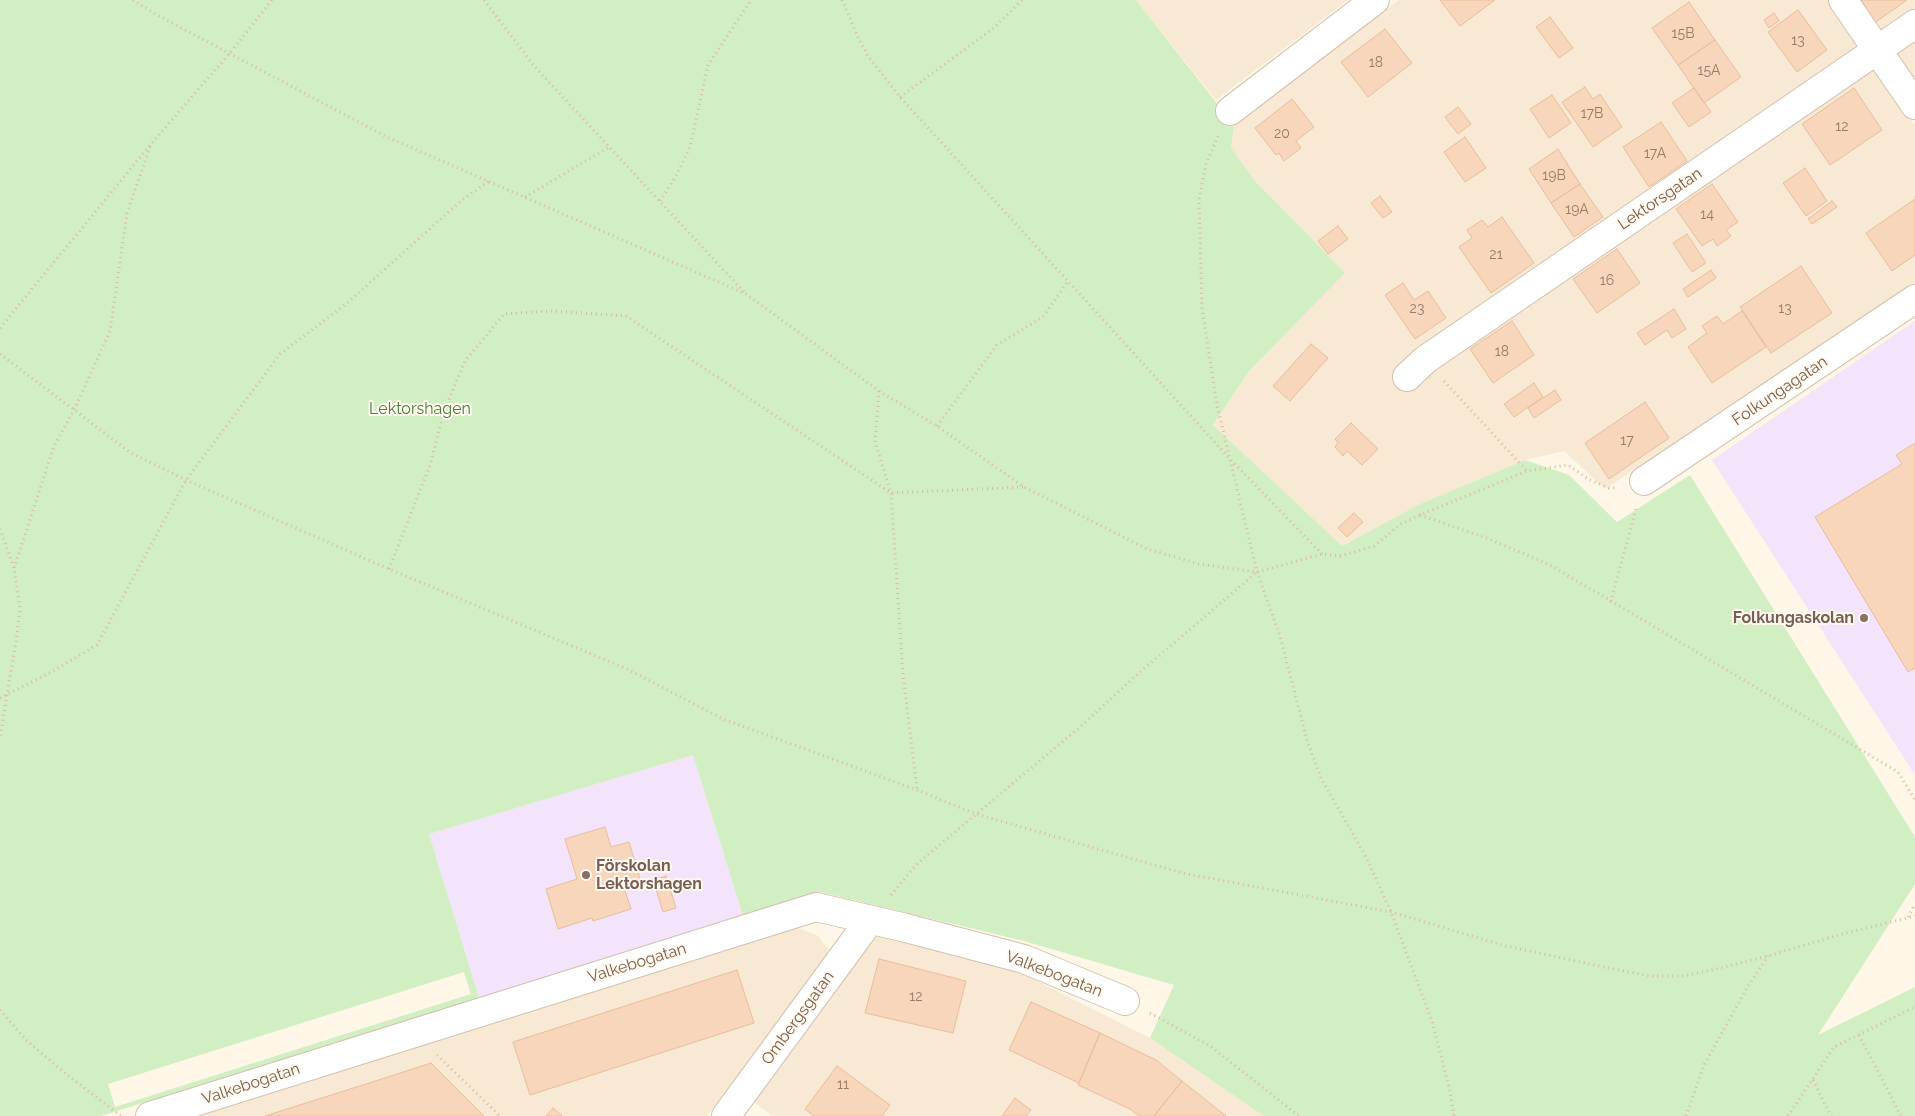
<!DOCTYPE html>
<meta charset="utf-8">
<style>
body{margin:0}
canvas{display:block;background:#fef6e6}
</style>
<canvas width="1915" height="1116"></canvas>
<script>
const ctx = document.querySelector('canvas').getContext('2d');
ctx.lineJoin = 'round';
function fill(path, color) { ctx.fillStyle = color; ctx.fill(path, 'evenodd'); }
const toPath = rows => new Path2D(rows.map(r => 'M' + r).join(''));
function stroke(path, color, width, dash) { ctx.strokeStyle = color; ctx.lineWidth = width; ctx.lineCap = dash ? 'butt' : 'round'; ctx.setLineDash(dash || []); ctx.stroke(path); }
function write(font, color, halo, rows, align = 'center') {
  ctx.font = font + ' Raleway,sans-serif'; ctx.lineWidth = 4; ctx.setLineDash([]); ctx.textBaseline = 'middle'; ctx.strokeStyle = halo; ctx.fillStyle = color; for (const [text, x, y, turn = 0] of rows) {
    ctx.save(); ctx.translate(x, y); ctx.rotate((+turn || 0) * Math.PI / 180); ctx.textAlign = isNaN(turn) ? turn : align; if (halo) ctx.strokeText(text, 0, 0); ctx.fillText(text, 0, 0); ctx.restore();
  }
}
const residential = toPath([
 [1136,0,1348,0,1216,100],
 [1399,0,1828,0,1915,125,1915,283,1605,489,1564,451,1525,460,1420,504,1342,546,1213,425,1249,371,1345,273,1255,181,1231,148,1234,125],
 [1856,0,1915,0,1915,9,1880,34],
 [1915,38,1915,85,1893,53],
 [796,927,818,936,829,951,707,1116,204,1116,211,1110],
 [875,936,1019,972,1150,1038,1264,1116,772,1116,754,1102]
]);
const education = toPath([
 [1915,321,1915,775,1712,460],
 [693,755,743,916,479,998,429,834]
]);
const green = toPath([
 [0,0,1136,0,1234,125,1231,148,1255,181,1345,273,1249,371,1213,425,1342,546,1420,504,1525,460,1569,475,1617,522,1690,475,1915,837,1915,884,1818,1035,1915,987,1915,1116,1264,1116,1150,1038,1174,985,1024,941,820,892,743,916,693,755,429,834,479,998,101,1116,0,1116],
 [464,972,471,994,115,1107,108,1084]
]);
const building = toPath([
 [1440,0,1495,0,1460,26,1440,0],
 [1856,0,1907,0,1873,24,1856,0],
 [1689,2,1715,40,1678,65,1652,28,1689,2],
 [1798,10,1827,50,1797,72,1768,32,1798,10],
 [1774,13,1779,21,1769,28,1764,20,1774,13],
 [1550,17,1573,48,1559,58,1536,27,1550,17],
 [1385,29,1412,63,1368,97,1341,62,1385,29],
 [1715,40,1741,77,1704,103,1678,65,1715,40],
 [1585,87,1593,99,1600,94,1622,127,1593,147,1562,102,1585,87],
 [1694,88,1711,112,1689,127,1672,103,1694,88],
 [1854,88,1882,130,1830,165,1802,124,1854,88],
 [1552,95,1571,123,1549,138,1530,109,1552,95],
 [1292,99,1314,127,1296,141,1301,148,1284,161,1279,153,1276,155,1255,128,1292,99],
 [1458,107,1471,124,1458,134,1445,117,1458,107],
 [1661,122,1687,161,1649,187,1623,147,1661,122],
 [1465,137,1486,168,1465,182,1444,152,1465,137],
 [1558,149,1580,184,1551,203,1529,169,1558,149],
 [1805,168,1827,201,1806,216,1783,183,1805,168],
 [1580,184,1603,217,1574,237,1551,203,1580,184],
 [1712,184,1738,222,1726,230,1731,236,1717,246,1713,239,1702,246,1676,209,1712,184],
 [1380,196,1392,212,1383,218,1371,203,1380,196],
 [1915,199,1915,255,1892,271,1866,233,1915,199],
 [1832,201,1837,207,1812,224,1808,219,1832,201],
 [1502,217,1534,263,1491,293,1459,247,1472,238,1467,230,1482,220,1488,227,1502,217],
 [1338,226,1348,239,1328,254,1318,241,1338,226],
 [1687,234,1706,263,1692,272,1673,243,1687,234],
 [1617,249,1640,283,1597,313,1573,279,1617,249],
 [1801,266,1832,313,1771,353,1740,307,1801,266],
 [1711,270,1716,278,1688,297,1683,289,1711,270],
 [1403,283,1414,300,1428,291,1446,318,1415,339,1385,295,1403,283],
 [1674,309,1686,329,1672,338,1667,330,1645,345,1637,333,1674,309],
 [1742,311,1766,347,1712,383,1688,347,1707,333,1702,326,1717,316,1723,324,1742,311],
 [1512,321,1534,355,1493,383,1470,349,1512,321],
 [1311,344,1328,358,1290,401,1273,386,1311,344],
 [1534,383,1543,397,1514,417,1504,404,1534,383],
 [1555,390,1561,400,1534,418,1528,408,1555,390],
 [1645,402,1669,438,1609,479,1585,443,1645,402],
 [1351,423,1378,449,1362,465,1347,451,1343,456,1335,447,1338,443,1335,439,1351,423],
 [1915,443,1915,668,1908,672,1815,517,1902,464,1896,455,1915,443],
 [1354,513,1363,522,1347,537,1338,528,1354,513],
 [605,827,611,847,629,842,641,882,624,888,631,909,593,921,592,918,558,929,546,889,577,879,565,839,605,827],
 [666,876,676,908,663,912,653,880,666,876],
 [879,959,966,981,953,1033,865,1013,879,959],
 [737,970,754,1023,530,1095,513,1042,737,970],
 [1031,1002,1100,1033,1079,1083,1009,1050,1031,1002],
 [1100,1033,1156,1060,1182,1081,1154,1116,1139,1116,1130,1109,1078,1085,1100,1033],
 [431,1063,484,1116,265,1116,388,1077,431,1063],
 [837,1066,890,1105,882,1116,814,1116,805,1109,837,1066],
 [1182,1081,1226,1116,1154,1116,1182,1081],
 [1015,1098,1031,1110,1026,1116,1002,1116,1015,1098],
 [553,1108,562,1116,546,1116,553,1108]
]);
const path = toPath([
 [133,0,155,14,387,137,746,294,879,391,937,426,1024,487,1147,549,1199,564,1257,572,1322,554,1340,556,1374,546,1401,524,1420,515,1527,471,1568,465,1588,479,1609,488,1615,488],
 [484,0,534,66,744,292],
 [842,0,858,37,868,56,900,97,1231,460,1322,554],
 [900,97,995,27,1022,0],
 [1218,136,1206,164,1199,199,1202,308,1217,405,1257,572,1280,636,1307,740,1321,778,1366,857,1391,912,1432,1021,1450,1091,1454,1116],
 [525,197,609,147],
 [660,201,676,176,690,147,708,65,751,0],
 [0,328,151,144,229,54,272,0],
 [0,354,131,453,186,480,389,569,627,669,723,719,917,790,976,814,1182,873,1391,912,1502,945,1608,968,1651,976,1684,976,1716,969,1768,956,1842,934,1915,916],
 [1444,381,1527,471],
 [879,391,875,442,891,493,903,674,917,790],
 [937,426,997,345,1043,317,1068,281],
 [1636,509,1611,601,1898,772,1915,800],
 [1420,515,1489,539,1548,564,1611,601],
 [0,529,14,568,20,608,16,641,0,737],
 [14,568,54,446,74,410,110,331,127,213,151,144],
 [389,569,430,465,444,411,465,361,504,314,551,311,626,316,891,493,1023,487],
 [0,698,53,671,97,645,186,480,280,354,346,304,462,200,489,181],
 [891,895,918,863,1080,727,1139,673,1257,572],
 [1908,917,1915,904],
 [0,1010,26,1040,66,1074,121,1116],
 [1150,1013,1210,1046,1299,1116],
 [1859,1035,1901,1116],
 [437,1055,500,1116],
 [1813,1080,1831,1116],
 [1686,1116,1704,1065,1747,988,1768,956],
 [1788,1116,1834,1047,1915,1007]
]);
const street = toPath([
 [1843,0,1915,105],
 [1230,111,1375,0],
 [1407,377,1425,360,1915,24],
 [1644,481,1915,299],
 [150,1116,816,907,902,927,1024,959,1125,1001],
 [726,1116,870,920]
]);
const markers = [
 [1864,618,5,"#8d6e63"],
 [586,875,5,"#8d6e63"]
];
const numberNames = [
 ["15B",1683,34],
 ["13",1798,41],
 ["18",1376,63],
 ["15A",1709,71],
 ["17B",1592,114],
 ["12",1842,127],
 ["20",1282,134],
 ["17A",1655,154],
 ["19B",1554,176],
 ["19A",1577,210],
 ["14",1707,215],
 ["21",1496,255],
 ["16",1607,281],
 ["23",1417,309],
 ["13",1785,309],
 ["18",1502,352],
 ["17",1627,441],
 ["12",916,997],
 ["11",843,1085]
];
const streetNames = [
 ["Lektorsgatan",1660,199,-34],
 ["Folkungagatan",1780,391,-34],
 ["Valkebogatan",637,963,-17],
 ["Valkebogatan",1054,974,21],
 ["Ombergsgatan",798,1018,-54],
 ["Valkebogatan",251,1084,-18]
];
const parkNames = [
 ["Lektorshagen",420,409]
];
const educationNames = [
 ["Folkungaskolan",1854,618],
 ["Förskolan",596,866,"left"],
 ["Lektorshagen",596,884,"left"]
];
fill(residential, '#f7e9d4');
fill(education, '#f3e3fb');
fill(green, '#d2eec3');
fill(building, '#f7d6bb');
stroke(building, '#ebbd9a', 1);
stroke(street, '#d4c0ad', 30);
stroke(path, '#dcb99e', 3, [1, 4]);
stroke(street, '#fff', 28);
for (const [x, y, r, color] of markers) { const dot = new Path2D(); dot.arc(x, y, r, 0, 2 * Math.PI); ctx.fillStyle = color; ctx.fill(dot); stroke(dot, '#fff9ef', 2); }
write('14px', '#9a7a65', null, numberNames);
write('16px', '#7b5c48', '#fff9ef', streetNames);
write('16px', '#4c7c3c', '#fff9ef', parkNames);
write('bold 16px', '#785e54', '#fff9ef', educationNames, 'right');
</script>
